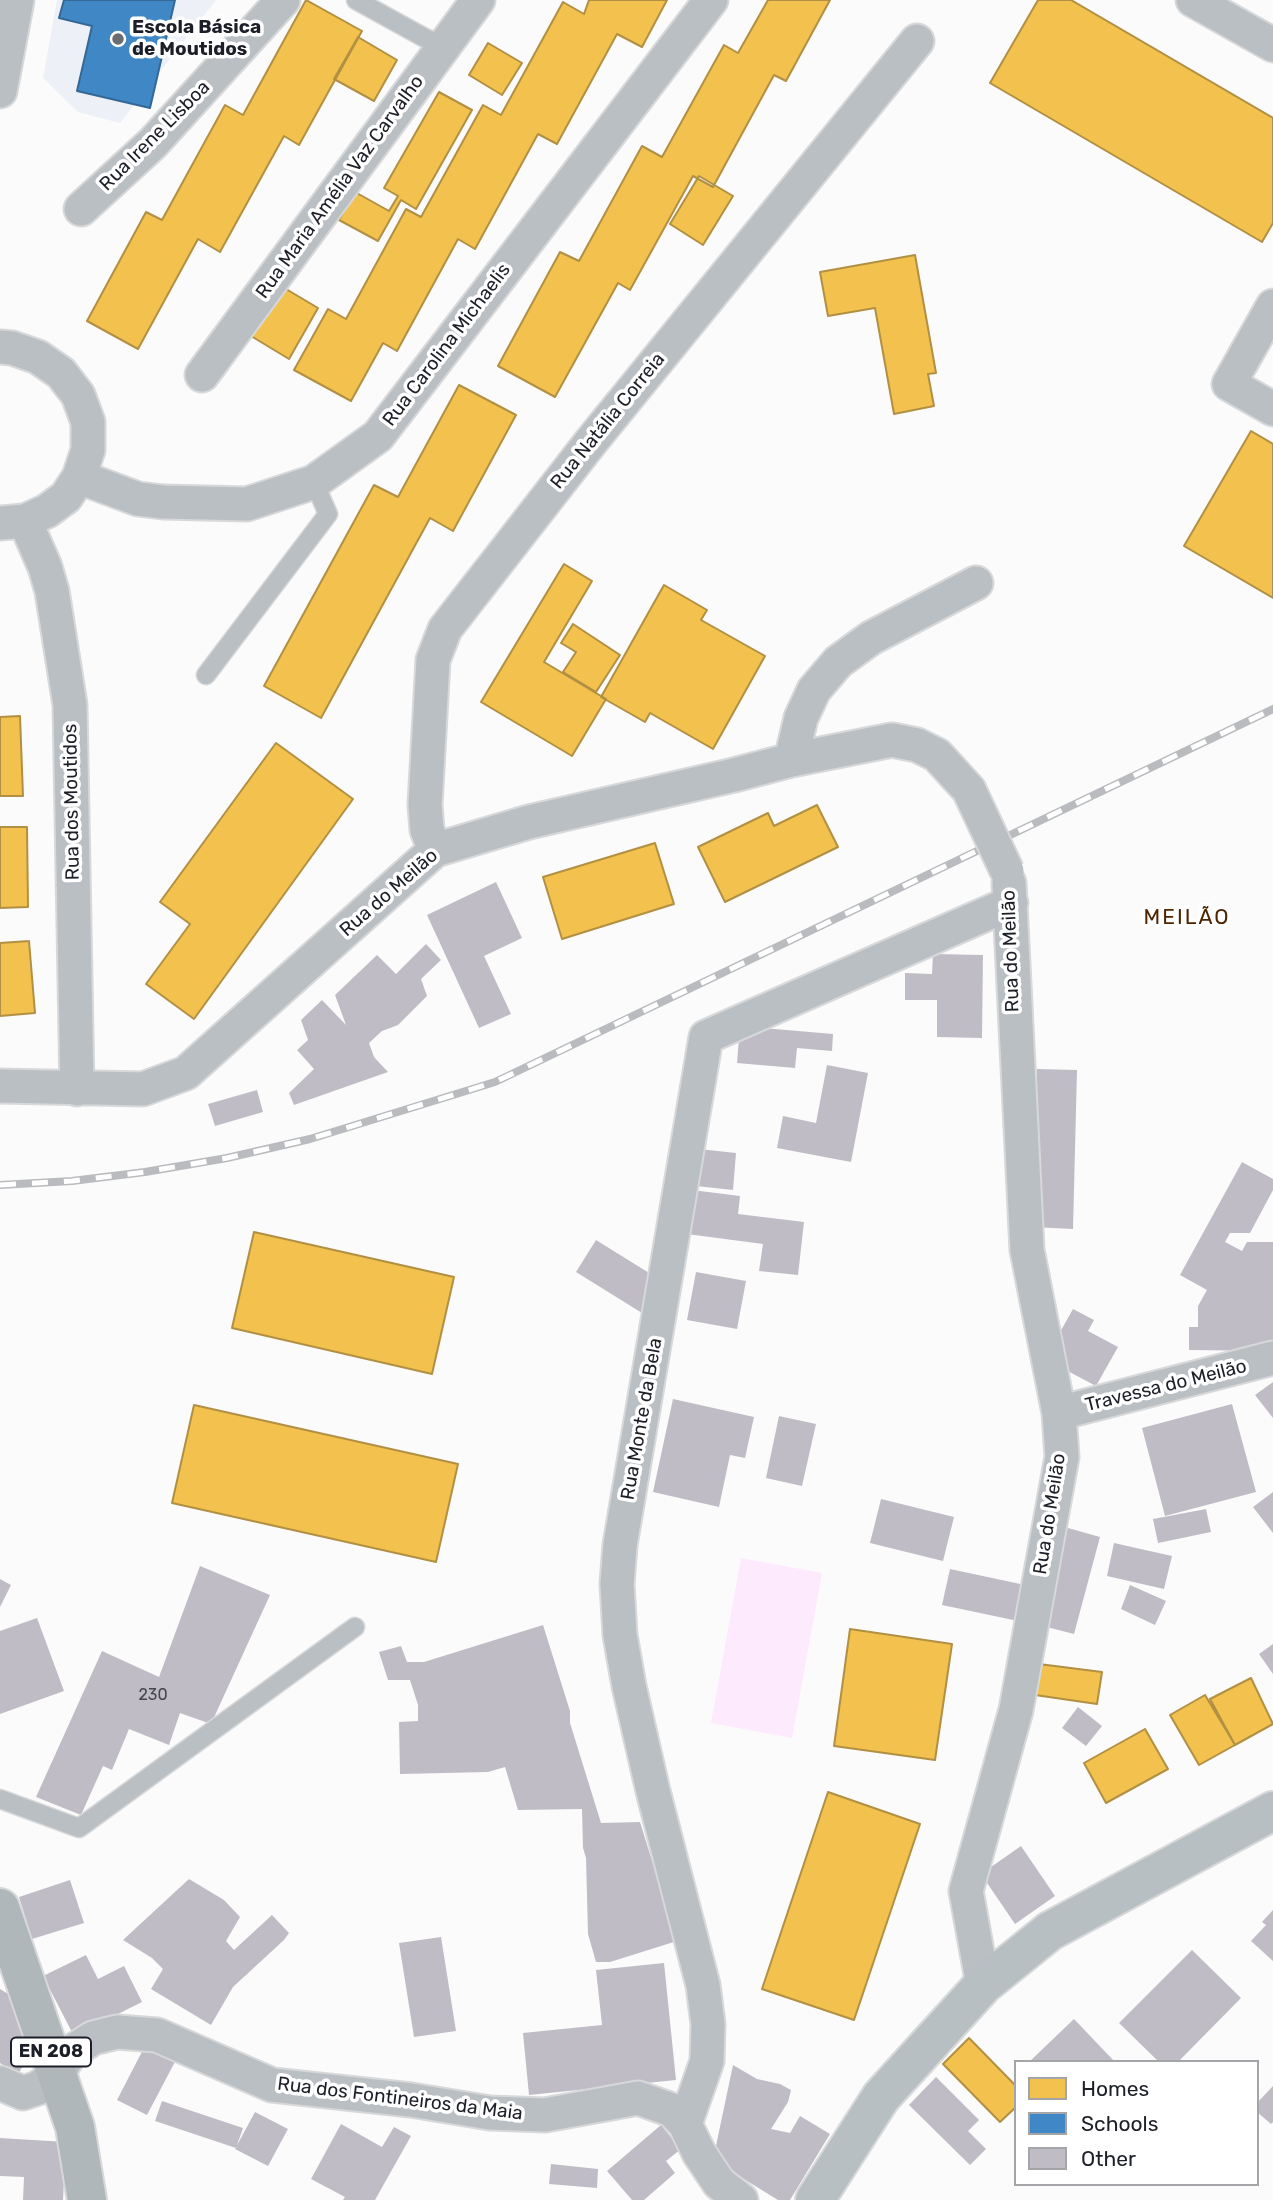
<!DOCTYPE html>
<meta charset="utf-8">
<style>
body{margin:0}
#map{position:relative;width:1273px;height:2200px;overflow:hidden;background:#fbfbfb;font-family:Rubik,sans-serif}
canvas{display:block}
.legend{position:absolute;left:1014px;top:2060px;width:245px;height:126px;box-sizing:border-box;background:#fff;border:2px solid #a4a5a9;margin:0;padding:9px 12px;list-style:none;font-size:21px;color:#1c1f28}
.legend li{display:flex;align-items:center;gap:14px;height:35px}
.legend b{width:35px;border:2px solid #a4a5a9}
</style>
<div id="map">
<canvas width="1273" height="2200"></canvas>
<ul class="legend">
<li><b style="height:19px;background:#f2c14e"></b>Homes</li>
<li><b style="height:19px;background:#3f88c5"></b>Schools</li>
<li><b style="height:19px;background:#bfbcc6"></b>Other</li>
</ul>
</div>
<script>
const ctx = document.querySelector('canvas').getContext('2d');
ctx.lineJoin = 'round';
function fill(path, color) { ctx.fillStyle = color; ctx.fill(path, 'evenodd'); }
const toPath = rows => new Path2D(rows.map(r => 'M' + r).join(''));
function stroke(path, color, width, dash) { ctx.strokeStyle = color; ctx.lineWidth = width; ctx.lineCap = dash ? 'butt' : 'round'; ctx.setLineDash(dash || []); ctx.stroke(path); }
function write(font, color, halo, rows, align = 'center') {
  ctx.font = font + ' Rubik,sans-serif'; ctx.lineWidth = 7; ctx.setLineDash([]); ctx.textBaseline = 'middle'; ctx.strokeStyle = halo; ctx.fillStyle = color; for (const [text, x, y, turn = 0] of rows) {
    ctx.save(); ctx.translate(x, y); ctx.rotate((+turn || 0) * Math.PI / 180); ctx.textAlign = isNaN(turn) ? turn : align; if (halo) ctx.strokeText(text, 0, 0); ctx.fillText(text, 0, 0); ctx.restore();
  }
}
const built = toPath([
 [57,0,216,0,120,123,78,112,43,78]
]);
const green = toPath([
 [741,1558,822,1573,792,1738,711,1723]
]);
const homes = toPath([
 [306,0,362,31,299,145,284,136,220,252,198,239,138,349,87,321,146,212,162,220,225,105,243,115,306,0],
 [589,0,667,0,642,47,617,34,557,144,538,134,475,249,458,239,397,351,383,343,351,401,294,370,328,309,346,319,406,209,421,217,483,105,501,115,563,2,584,14,589,0],
 [768,0,830,0,786,81,774,75,713,187,693,176,630,290,618,283,555,397,498,366,560,252,579,261,642,146,662,157,724,45,738,53,768,0],
 [1038,0,1071,0,1273,118,1273,223,1262,242,990,83,1038,0],
 [358,37,397,60,374,101,334,79,358,37],
 [488,43,522,63,502,95,469,75,488,43],
 [439,92,472,110,416,209,401,200,378,241,339,220,355,192,389,211,398,196,384,188,439,92],
 [699,176,733,196,703,245,670,224,699,176],
 [915,255,936,373,928,374,934,406,894,414,875,308,828,316,820,272,915,255],
 [281,286,318,308,289,359,251,336,281,286],
 [459,385,516,415,453,531,430,518,321,718,264,686,374,485,398,497,459,385],
 [1251,431,1273,444,1273,598,1184,546,1251,431],
 [564,564,592,581,544,662,606,699,572,756,481,702,564,564],
 [664,585,707,610,701,620,765,656,713,749,650,713,645,722,601,697,664,585],
 [573,624,620,655,596,692,563,672,576,652,561,643,573,624],
 [20,716,23,796,0,796,0,717,20,716],
 [276,743,353,799,194,1019,146,984,190,924,160,902,276,743],
 [817,805,838,847,725,902,698,847,768,813,774,826,817,805],
 [0,827,27,827,28,907,0,908,0,827],
 [655,843,674,904,562,939,543,877,655,843],
 [29,941,35,1013,0,1016,0,943,29,941],
 [254,1232,454,1277,432,1374,232,1328,254,1232],
 [194,1405,458,1464,436,1562,172,1503,194,1405],
 [850,1629,952,1644,935,1760,834,1746,850,1629],
 [1039,1664,1102,1672,1097,1704,1035,1695,1039,1664],
 [1251,1678,1273,1724,1235,1745,1210,1699,1251,1678],
 [1205,1695,1235,1745,1199,1765,1170,1715,1205,1695],
 [1145,1729,1168,1769,1106,1803,1084,1763,1145,1729],
 [828,1792,920,1824,854,2020,762,1989,828,1792],
 [969,2038,1016,2086,1016,2107,1000,2122,943,2064,969,2038]
]);
const schools = toPath([
 [64,0,175,0,150,108,77,91,92,26,59,18,64,0]
]);
const building = toPath([
 [496,882,522,938,484,956,511,1014,479,1028,427,915],
 [426,944,441,960,421,979,427,996,398,1025,382,1031,369,1043,374,1057,388,1072,294,1105,289,1093,314,1069,297,1050,308,1040,301,1020,322,1000,346,1025,335,995,377,955,396,974],
 [933,954,983,955,982,1038,937,1037,937,1000,905,1000,905,973,932,974],
 [740,1026,833,1034,832,1051,797,1048,795,1068,737,1063],
 [827,1065,868,1073,851,1162,777,1148,783,1116,816,1123],
 [1037,1069,1077,1070,1073,1229,1032,1227],
 [257,1090,263,1112,215,1126,208,1104],
 [699,1149,736,1153,733,1190,696,1186],
 [1242,1162,1273,1179,1273,1190,1250,1233,1230,1233,1225,1242,1242,1251,1247,1242,1273,1242,1273,1351,1189,1350,1189,1327,1198,1327,1198,1306,1207,1290,1180,1275],
 [692,1190,740,1196,738,1214,804,1222,798,1275,759,1271,763,1244,687,1234],
 [596,1240,662,1281,642,1313,576,1272],
 [696,1272,746,1281,737,1329,687,1320],
 [1073,1309,1094,1320,1088,1331,1118,1347,1096,1386,1045,1359],
 [1273,1382,1273,1418,1255,1395],
 [673,1399,754,1417,745,1458,730,1455,719,1507,653,1492],
 [1232,1404,1256,1492,1165,1516,1142,1428],
 [779,1416,816,1424,802,1486,766,1478],
 [1273,1492,1273,1533,1253,1507],
 [881,1499,954,1517,943,1561,870,1543],
 [1206,1509,1211,1532,1158,1543,1153,1519],
 [1061,1526,1100,1537,1074,1634,1035,1624],
 [1114,1543,1172,1556,1164,1589,1107,1576],
 [200,1566,270,1595,211,1724,180,1713,169,1745,129,1729,112,1770,103,1766,81,1815,36,1797,102,1651,159,1677],
 [950,1569,1025,1585,1018,1621,942,1605],
 [0,1579,11,1585,0,1607],
 [1130,1585,1166,1601,1155,1625,1121,1609],
 [37,1618,64,1691,0,1714,0,1631],
 [543,1625,570,1711,570,1723,601,1823,640,1822,677,1941,610,1962,596,1962,588,1934,586,1858,583,1848,582,1809,518,1810,505,1767,488,1772,400,1774,399,1722,418,1721,418,1705,410,1680,388,1680,379,1652,401,1646,407,1662,424,1662],
 [1273,1644,1273,1674,1259,1654],
 [1078,1707,1102,1726,1086,1746,1062,1728],
 [1021,1846,1055,1896,1015,1924,981,1874],
 [189,1879,224,1900,240,1917,226,1941,234,1950,272,1915,289,1933,284,1940,233,1987,211,2025,151,1989,163,1969,152,1958,123,1940],
 [70,1880,84,1923,32,1939,19,1897],
 [1273,1910,1273,1961,1251,1941,1266,1925,1262,1922],
 [441,1937,456,2031,414,2037,399,1943],
 [1192,1950,1241,1998,1178,2062,1159,2062,1119,2023],
 [86,1955,98,1979,124,1966,142,2002,74,2036,43,1976],
 [664,1963,676,2080,529,2095,523,2033,602,2025,596,1970],
 [0,1989,51,2020,18,2074,0,2063],
 [1074,2019,1115,2062,1029,2062],
 [148,2040,178,2056,147,2115,117,2100],
 [733,2065,757,2079,780,2084,791,2090,788,2102,771,2129,790,2133,800,2116,830,2134,790,2200,778,2200,713,2160],
 [936,2077,979,2120,968,2131,986,2149,970,2165,909,2105],
 [1273,2086,1273,2122,1271,2124,1257,2112,1257,2103],
 [162,2101,243,2128,236,2148,155,2121],
 [255,2112,288,2129,268,2166,235,2149],
 [341,2124,382,2147,394,2127,411,2136,375,2200,343,2200,345,2197,311,2179],
 [661,2125,681,2149,666,2161,675,2173,644,2200,632,2200,607,2171],
 [0,2138,66,2142,63,2200,23,2200,24,2177,0,2176],
 [551,2164,598,2169,597,2188,549,2184]
]);
const lane = toPath([
 [356,0,425,38,445,46],
 [206,675,328,514,314,482],
 [0,1799,79,1828,355,1627]
]);
const street = toPath([
 [1193,0,1273,45],
 [0,91,17,0],
 [81,209,153,143,283,0],
 [1273,306,1229,384,1273,409],
 [0,347,12,348,38,357,61,373,78,395,88,422,88,450,79,477,66,497,47,511,25,521,0,523],
 [202,375,478,0],
 [79,477,138,499,163,502,247,504,314,482,378,436,711,0],
 [25,521,45,567,52,591,70,705,77,1089],
 [791,760,801,718,814,690,838,662,871,638,976,583],
 [435,850,427,830,425,805,433,660,445,629,590,443,917,41],
 [0,1086,143,1089,186,1073,435,850,529,822,734,775,791,760,892,740,917,745,937,755,969,790],
 [1059,1413,1273,1358],
 [983,1985,966,1891,1016,1710,1062,1457,1059,1413,1027,1250,1009,883],
 [0,2083,23,2093,38,2088,58,2073,70,2053,93,2038,117,2032,157,2035,272,2085,411,2100,490,2113,545,2115,638,2098,672,2110,685,2124,699,2153,719,2183,741,2200],
 [685,2124,707,2061,708,2024,703,1985,653,1791,629,1686,620,1635,617,1584,620,1545,706,1037,1011,903]
]);
const secondary = toPath([
 [815,2200,881,2097,983,1985,1050,1931,1273,1811]
]);
const primary = toPath([
 [0,1908,75,2127,87,2200]
]);
const rail = toPath([
 [0,1185,72,1181,145,1172,227,1158,310,1139,495,1082,1273,709]
]);
const streetBridge = toPath([
 [969,790,1007,871]
]);
const markers = [
 [118,39,7,"#6a6c72"]
];
const numberNames = [
 ["230",153,1695]
];
const shields = [
 [51,2052,80]
];
const shieldNames = [
 ["EN 208",51,2052]
];
const poiNames = [
 ["Escola Básica",132,28],
 ["de Moutidos",132,50]
];
const streetNames = [
 ["Rua Irene Lisboa",155,136,-45],
 ["Rua Maria Amélia Vaz Carvalho",340,187,-54],
 ["Rua Carolina Michaelis",447,345,-53],
 ["Rua Natália Correia",608,421,-51],
 ["Rua dos Moutidos",72,802,-91],
 ["Rua do Meilão",389,893,-41],
 ["Rua do Meilão",1011,951,-92],
 ["Travessa do Meilão",1166,1386,-14],
 ["Rua Monte da Bela",642,1419,-80],
 ["Rua do Meilão",1050,1514,-81],
 ["Rua dos Fontineiros da Maia",400,2099,7]
];
const neighbourhoodNames = [
 ["MEILÃO",1187,918]
];
fill(built, '#edf0f6');
fill(green, '#fdeafc');
fill(homes, '#f2c14e');
stroke(homes, '#b29043', 2);
fill(schools, '#3f88c5');
stroke(schools, '#346896', 2);
fill(building, '#bfbcc6');
stroke(lane, '#d7d8d9', 21);
stroke(street, '#d7d8d9', 37);
stroke(secondary, '#d7d8d9', 42);
stroke(primary, '#d7d8d9', 42);
stroke(lane, '#babfc4', 18);
stroke(street, '#babfc4', 33);
stroke(secondary, '#b8bfc3', 38);
stroke(primary, '#b0b7bb', 38);
stroke(rail, '#b9bbbf', 8);
stroke(rail, '#fff', 5, [16]);
stroke(streetBridge, '#d7d8d9', 37, []);
stroke(streetBridge, '#babfc4', 33);
for (const [x, y, r, color] of markers) { const dot = new Path2D(); dot.arc(x, y, r, 0, 2 * Math.PI); ctx.fillStyle = color; ctx.fill(dot); stroke(dot, '#fff', 2.5); }
write('16px', '#454650', null, numberNames);
for (const [x, y, w] of shields) { const box = new Path2D(); box.roundRect(x - w / 2, y - 14.5, w, 29, 5); ctx.fillStyle = '#fff'; ctx.fill(box); stroke(box, '#1c1f28', 2); }
write('bold 18px', '#1c1f28', null, shieldNames);
write('bold 19px', '#1c1f28', '#fff', poiNames, 'left');
write('19px', '#1c1f28', '#fff', streetNames);
ctx.letterSpacing = '2px';
write('21px', '#4f2400', '#fff', neighbourhoodNames);
ctx.letterSpacing = '0px';
</script>
